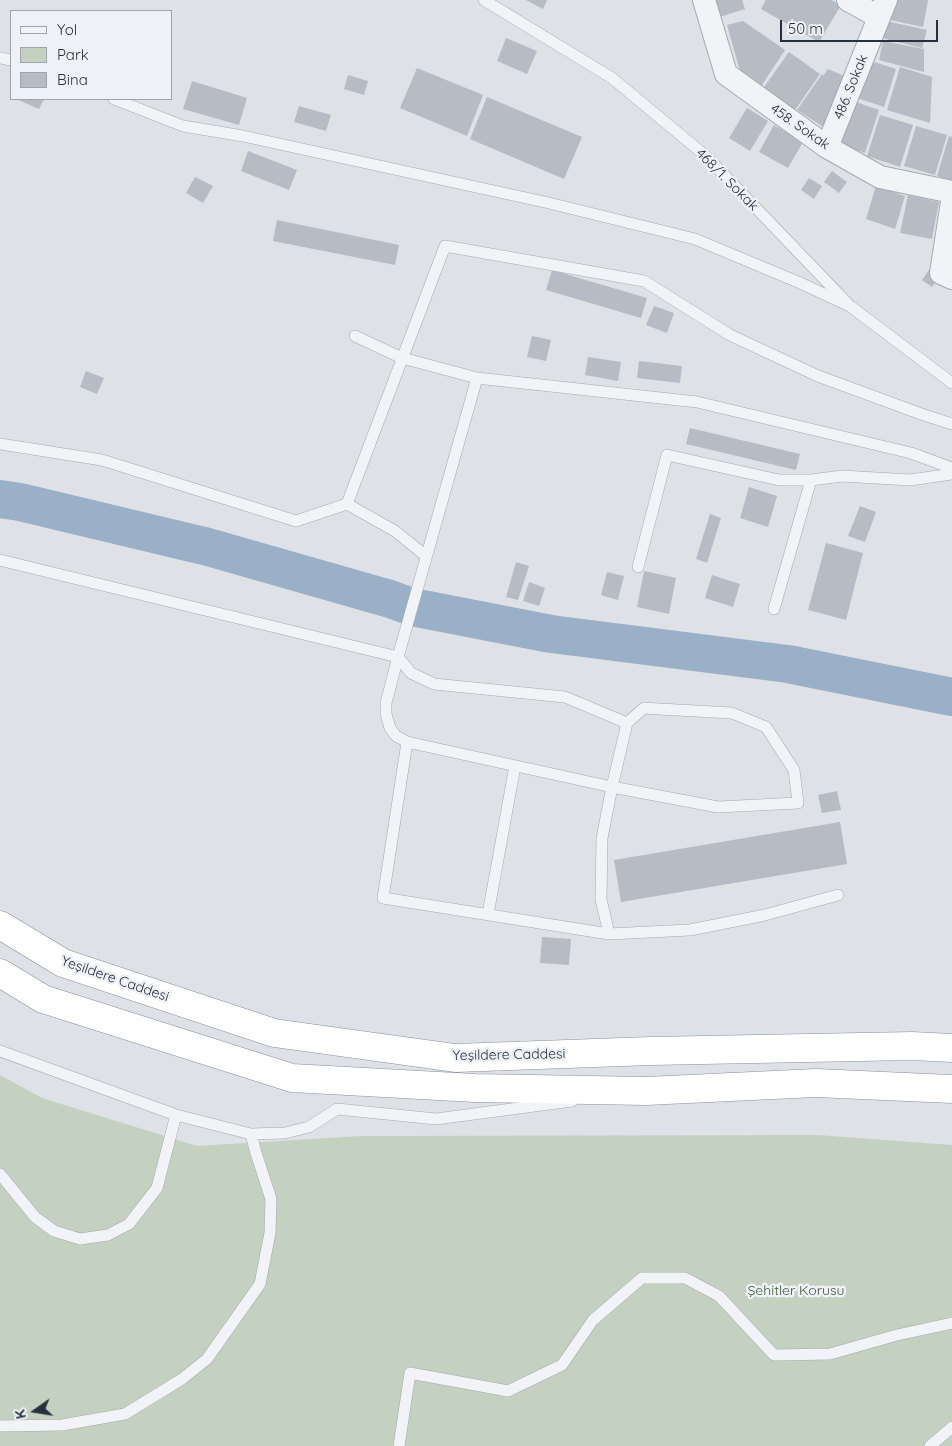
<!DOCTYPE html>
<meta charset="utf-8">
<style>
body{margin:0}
#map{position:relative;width:952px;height:1446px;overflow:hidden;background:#dee2e7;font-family:Quicksand,sans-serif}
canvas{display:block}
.legend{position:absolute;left:10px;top:10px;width:162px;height:90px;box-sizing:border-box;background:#eef1f5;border:1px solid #9fa4ac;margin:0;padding:6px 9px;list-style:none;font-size:15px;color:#28303e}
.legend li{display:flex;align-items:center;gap:10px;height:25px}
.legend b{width:25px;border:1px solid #9fa4ac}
.north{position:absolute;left:10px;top:1386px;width:50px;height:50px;-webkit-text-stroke:4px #eef1f5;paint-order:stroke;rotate:257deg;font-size:14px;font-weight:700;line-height:20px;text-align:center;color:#28303e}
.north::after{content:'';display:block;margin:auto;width:18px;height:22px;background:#28303e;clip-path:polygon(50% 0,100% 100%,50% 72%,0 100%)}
.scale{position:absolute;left:780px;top:20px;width:158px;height:22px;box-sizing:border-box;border:2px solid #28303e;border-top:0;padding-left:6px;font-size:15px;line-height:18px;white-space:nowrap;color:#28303e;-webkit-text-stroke:4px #eef1f5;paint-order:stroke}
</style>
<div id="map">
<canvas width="952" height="1446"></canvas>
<ul class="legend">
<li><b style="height:6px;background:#f1f3f6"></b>Yol</li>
<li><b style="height:14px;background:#c4d1c0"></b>Park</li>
<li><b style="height:14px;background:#b6bbc4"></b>Bina</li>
</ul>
<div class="north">K</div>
<div class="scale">50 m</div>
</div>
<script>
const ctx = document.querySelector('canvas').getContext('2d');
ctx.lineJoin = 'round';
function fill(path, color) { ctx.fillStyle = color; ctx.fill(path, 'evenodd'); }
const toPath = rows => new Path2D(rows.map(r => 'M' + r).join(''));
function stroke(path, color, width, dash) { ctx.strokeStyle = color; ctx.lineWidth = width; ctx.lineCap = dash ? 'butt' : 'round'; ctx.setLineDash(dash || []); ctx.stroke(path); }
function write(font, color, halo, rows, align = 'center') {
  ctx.font = font + ' Quicksand,sans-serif'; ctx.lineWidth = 5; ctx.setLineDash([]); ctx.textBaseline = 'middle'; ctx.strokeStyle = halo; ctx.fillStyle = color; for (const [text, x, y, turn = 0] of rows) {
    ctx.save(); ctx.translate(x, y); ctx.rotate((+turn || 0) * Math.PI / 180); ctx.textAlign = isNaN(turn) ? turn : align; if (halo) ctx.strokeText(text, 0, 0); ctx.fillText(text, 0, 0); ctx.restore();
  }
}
const green = toPath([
 [0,1075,42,1098,197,1146,361,1136,818,1135,952,1145,952,1446,0,1446]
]);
const river = toPath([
 [0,499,20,502,208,547,390,599,412,607,551,634,788,664,952,697]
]);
const building = toPath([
 [526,0,547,0,543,9],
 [715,0,742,0,745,9,720,17],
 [766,0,831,0,841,5,819,42,761,9],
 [893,0,928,0,923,27,886,19],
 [743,21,785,50,762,85,740,71,727,25],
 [886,21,927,30,922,48,882,38],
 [506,38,537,51,527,74,497,61],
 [883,41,924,49,924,72,879,60],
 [789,52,820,74,795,110,764,87],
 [868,60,896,69,884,107,857,98],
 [900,67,932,77,930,123,887,110],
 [417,68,483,95,467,136,400,108],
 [828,69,849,78,825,128,797,110,822,74,823,76],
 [348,75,368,81,364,95,344,89],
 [192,81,247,98,239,125,183,109],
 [487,97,582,137,564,179,470,139],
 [16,99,44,99,39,109],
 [853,101,879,110,865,153,839,145],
 [299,106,331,115,326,131,294,122],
 [747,108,768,121,750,151,729,138],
 [880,115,913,125,900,167,867,156],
 [774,125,803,142,788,168,759,152],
 [916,126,947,135,935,175,904,166],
 [949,136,952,137,952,181,937,176],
 [248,151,297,170,289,190,241,171],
 [832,171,847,182,839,193,824,182],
 [195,177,213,186,203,203,186,193],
 [809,178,822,186,814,199,801,190],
 [876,186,905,196,895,229,866,219],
 [908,195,939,202,932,239,900,233],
 [277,220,399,245,395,265,273,241],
 [552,270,647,298,641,318,546,290],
 [929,270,939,277,932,287,922,280],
 [654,306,674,313,667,333,646,325],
 [532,336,551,340,546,361,527,357],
 [588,357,621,362,618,381,585,375],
 [639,361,682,366,680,383,637,378],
 [86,371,104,378,97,394,80,387],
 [690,428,800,454,796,470,686,444],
 [749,487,777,496,768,527,740,518],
 [860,506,876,512,865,542,848,536],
 [710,514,721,518,707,563,696,559],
 [826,543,863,553,846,620,808,610],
 [516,562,529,566,518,600,506,597],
 [644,571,676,578,669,614,637,607],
 [607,572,624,576,618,600,601,595],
 [712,575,740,584,733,607,705,598],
 [529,582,545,588,539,606,523,601],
 [837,791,841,810,822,813,818,795],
 [840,822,847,864,621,902,614,860],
 [542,937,571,939,569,965,540,963]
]);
const service = toPath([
 [484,0,612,78,707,157,850,306,952,383],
 [0,58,11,60],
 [114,99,183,126,243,136,549,203,695,239,798,282,850,306],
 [355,336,402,358,477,378],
 [0,444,102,460,296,521,347,504,395,531,426,556],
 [347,504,445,246,644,281,730,335,818,376,924,415,952,424],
 [0,560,398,657,411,673,434,684,565,697,627,723],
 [638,567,667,455,779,480,811,480,842,476,910,480,952,474],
 [774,609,811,480],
 [407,742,383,898,609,934],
 [838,895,765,915,690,930,609,934,601,899,602,838,612,787,627,723,644,708,659,709,732,713,766,727,794,770,798,803,718,807,612,787,407,742,396,736,390,728,386,714,386,703,398,657,477,378,697,402,911,453,952,468],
 [488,914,515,766],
 [0,1051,176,1115,251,1134,285,1133,309,1127,337,1109,436,1119,572,1101],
 [0,1174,35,1217,54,1231,80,1239,108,1235,129,1224,157,1188,176,1115],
 [0,1426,62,1425,125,1414,182,1379,207,1359,260,1284,270,1233,271,1199,256,1153,251,1134],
 [399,1446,410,1373,508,1391,562,1365,593,1320,642,1278,685,1278,719,1296,774,1355,830,1354,897,1335,952,1323],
 [930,1446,949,1430,952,1427]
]);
const minor = toPath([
 [704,0,726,74,827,147,880,177,952,192],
 [848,0,879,17],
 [827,147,886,0],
 [952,202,941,273,952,278]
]);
const trunk = toPath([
 [0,925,63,963,274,1033,455,1058,651,1051,912,1046,952,1048],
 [0,973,43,999,292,1078,475,1088,646,1091,816,1083,952,1089]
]);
const streetNames = [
 ["486. Sokak",851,87,-68],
 ["458. Sokak",800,127,35],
 ["468/1. Sokak",727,180,45],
 ["Yeşildere Caddesi",115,979,19],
 ["Yeşildere Caddesi",509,1055,-1]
];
const parkNames = [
 ["Şehitler Korusu",796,1291]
];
fill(green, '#c4d1c0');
stroke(river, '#9ab0c7', 38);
fill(building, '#b6bbc4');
stroke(service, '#a4a9b1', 12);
stroke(minor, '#a4a9b1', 24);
stroke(trunk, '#868f9d', 29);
stroke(service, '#f1f3f6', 11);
stroke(minor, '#f1f3f6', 22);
stroke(trunk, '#fff', 28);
write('14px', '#28303e', '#eef1f5', streetNames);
write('14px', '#3d5936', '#eef1f5', parkNames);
</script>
